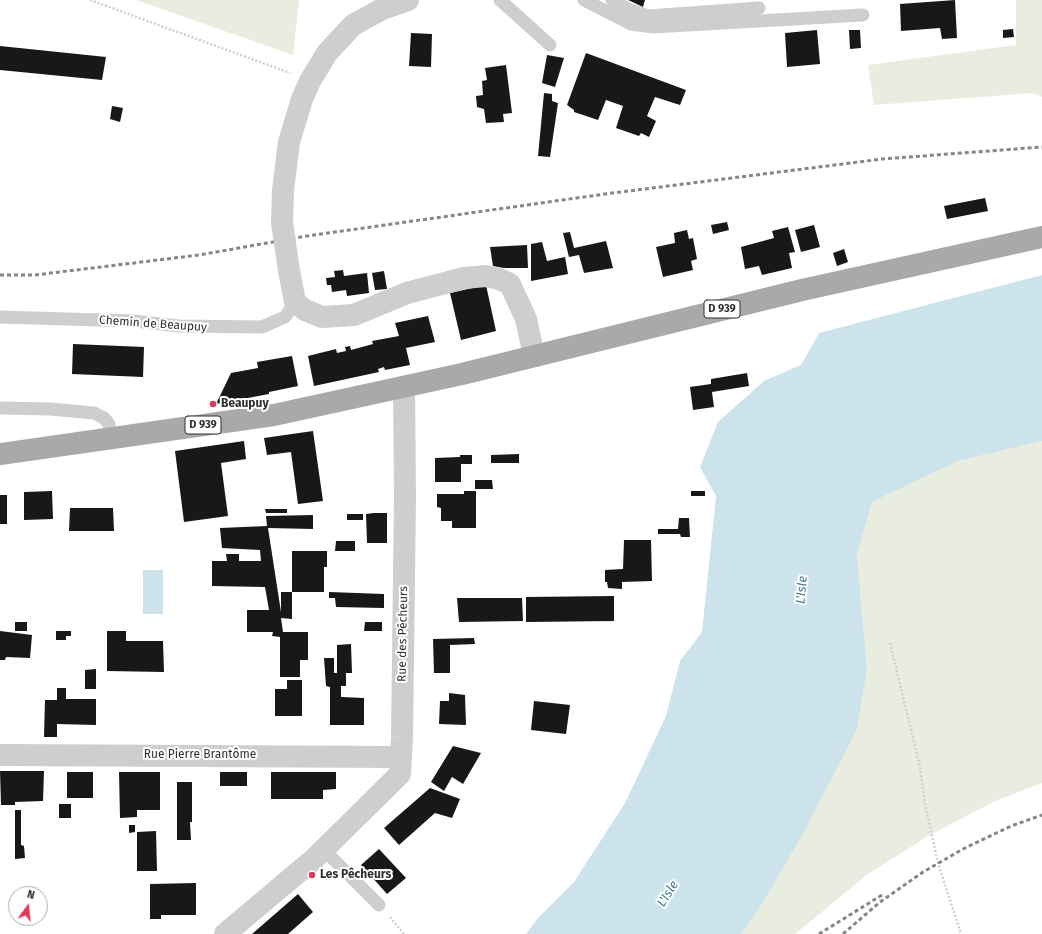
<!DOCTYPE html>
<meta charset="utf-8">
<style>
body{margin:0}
#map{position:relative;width:1042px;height:934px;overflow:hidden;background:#fff;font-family:"Fira Sans",sans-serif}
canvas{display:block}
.north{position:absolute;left:8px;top:886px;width:40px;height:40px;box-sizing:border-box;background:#fff;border:1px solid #adadad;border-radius:50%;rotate:15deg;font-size:11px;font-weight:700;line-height:16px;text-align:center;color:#313131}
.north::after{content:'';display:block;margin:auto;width:14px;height:18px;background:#e03a5a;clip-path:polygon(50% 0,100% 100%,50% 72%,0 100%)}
</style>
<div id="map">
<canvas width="1042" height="934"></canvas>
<div class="north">N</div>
</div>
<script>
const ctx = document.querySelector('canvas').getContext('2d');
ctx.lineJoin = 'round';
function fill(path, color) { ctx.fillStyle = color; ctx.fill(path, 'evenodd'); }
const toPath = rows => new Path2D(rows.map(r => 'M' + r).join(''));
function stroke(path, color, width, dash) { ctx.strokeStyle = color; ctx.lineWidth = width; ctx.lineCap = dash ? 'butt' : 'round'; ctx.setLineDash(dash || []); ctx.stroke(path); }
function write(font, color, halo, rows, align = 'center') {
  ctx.font = font + ' "Fira Sans",sans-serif'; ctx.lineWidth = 4; ctx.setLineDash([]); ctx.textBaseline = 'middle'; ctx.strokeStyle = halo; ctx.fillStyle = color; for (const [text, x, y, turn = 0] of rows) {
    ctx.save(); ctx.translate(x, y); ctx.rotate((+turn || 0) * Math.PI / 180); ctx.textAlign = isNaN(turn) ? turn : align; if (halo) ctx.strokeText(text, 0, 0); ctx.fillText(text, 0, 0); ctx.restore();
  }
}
const green = toPath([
 [136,0,299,0,293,55],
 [1016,0,1042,0,1042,97,1033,93,874,105,868,65,1016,45],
 [1042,441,1042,783,995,801,928,836,868,874,795,934,741,934,762,904,803,834,867,668,857,555,872,502,958,461]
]);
const water = toPath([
 [1042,275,1042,441,958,461,872,502,857,555,867,668,857,729,803,834,762,904,741,934,526,934,538,918,574,882,625,803,666,716,680,661,702,632,716,496,700,467,718,422,764,381,801,365,819,333],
 [143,570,163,570,163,614,143,614]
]);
const building = toPath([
 [628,0,645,0,643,7],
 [955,0,957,38,942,39,940,28,901,31,900,4],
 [1013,29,1014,37,1003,38,1003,30],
 [817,30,820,64,787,67,785,33],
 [849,30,860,30,861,48,850,49],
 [411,33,432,34,431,67,409,66],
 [0,46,106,57,102,80,0,70],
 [586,53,686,90,680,105,655,97,647,116,656,121,649,137,641,133,639,136,616,128,623,106,606,100,598,120,574,112,574,110,567,105],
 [547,55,564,58,555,87,542,83],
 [506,65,512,113,503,114,504,122,486,123,484,109,477,107,476,96,483,95,482,81,487,80,485,68],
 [544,93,552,94,552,101,558,103,550,157,538,156],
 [112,106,123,108,120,122,110,119],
 [985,198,988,211,947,219,944,206],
 [727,222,729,230,713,234,711,225],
 [814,225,820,247,801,252,795,230],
 [788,227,795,252,789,253,792,268,762,275,759,266,745,269,741,247,774,238,772,231],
 [687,230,689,239,693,238,697,259,691,261,693,270,663,277,656,247,675,243,674,233],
 [570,232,574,248,606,241,613,268,584,273,579,255,569,257,563,233],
 [542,242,547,261,565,257,568,274,531,281,531,244],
 [527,245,528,268,504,268,493,266,490,247],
 [844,249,848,262,837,266,833,253],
 [343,270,344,276,367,273,369,293,347,296,346,290,332,292,331,285,327,285,326,278,335,277,334,271],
 [384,271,387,289,375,290,372,273],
 [486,285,496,331,461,340,450,293],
 [428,316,435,342,406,348,410,365,385,370,384,367,378,369,379,372,314,386,308,356,336,349,337,353,346,351,345,347,350,346,351,350,373,344,372,341,399,336,395,323],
 [73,344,144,347,143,377,72,374],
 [292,356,298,386,269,392,269,394,216,404,231,373,258,368,257,362],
 [747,373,749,386,712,392,714,407,693,410,690,387,711,384,711,379],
 [313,431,323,501,298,504,291,452,267,455,264,438],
 [244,441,246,459,221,463,228,516,184,522,175,451],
 [519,454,519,463,491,463,491,455],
 [460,455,472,455,472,464,461,464,461,482,435,482,435,458,460,457],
 [475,480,492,480,493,489,475,489],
 [52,491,53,519,24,520,24,492],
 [464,491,476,491,476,528,452,528,452,521,441,521,441,508,437,507,437,494,464,494],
 [691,491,705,491,705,496,691,496],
 [0,495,7,495,7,524,0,524],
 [70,508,113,508,114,531,69,531],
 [265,509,287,509,287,513,266,513],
 [374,513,387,513,387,543,367,543,366,514],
 [347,514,363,514,363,520,347,520],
 [313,515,313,529,268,528,281,612,281,592,292,592,292,619,281,618,283,632,308,632,308,660,300,660,300,677,280,677,280,637,272,636,273,632,247,632,247,610,269,610,265,587,212,586,212,561,227,561,226,554,239,554,239,561,261,561,260,550,222,548,220,528,267,526,266,516],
 [679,518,689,518,690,537,681,537,680,534,658,534,658,529,678,529],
 [624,540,651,540,652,581,622,582,622,589,608,588,607,582,605,582,605,570,623,569],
 [336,541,355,541,355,551,335,551],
 [292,551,327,551,327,567,324,567,324,592,292,592],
 [329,592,384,594,384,608,336,607,335,598,329,598],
 [614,596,614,621,526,622,526,597],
 [457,598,522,598,523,621,459,622],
 [15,622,27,622,27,631,15,631],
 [365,622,382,622,382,631,364,631],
 [0,631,32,635,30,658,6,657,5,660,0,660],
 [56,631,71,631,71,636,66,636,66,640,56,640],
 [107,631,126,631,126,641,163,641,164,672,107,671],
 [474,638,475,644,450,645,450,673,434,673,433,639],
 [351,644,352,673,346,673,346,686,341,686,341,697,364,698,364,725,330,725,330,687,326,686,324,658,334,658,334,673,337,673,337,645],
 [96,669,96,689,85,689,85,670],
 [287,680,302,680,302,716,275,716,275,689,287,689],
 [57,688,66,688,66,699,96,699,96,725,57,724,57,737,44,737,45,700,57,700],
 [449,693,465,695,466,725,439,724,440,701,449,701],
 [534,701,570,705,566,734,531,730],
 [453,746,481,753,463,784,452,777,444,791,431,782],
 [0,771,44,771,43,801,15,802,15,805,1,805],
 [67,772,93,772,93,798,67,798],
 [119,772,160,772,160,810,137,810,137,817,120,818],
 [220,772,247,772,247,786,220,786],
 [271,772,336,772,336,789,323,790,323,799,271,799],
 [177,782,192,782,192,822,190,822,191,840,177,840],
 [430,788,460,799,452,818,435,813,399,845,384,828],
 [59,804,71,804,71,818,59,818],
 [15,810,21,810,21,845,24,846,25,858,15,859],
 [129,825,135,825,135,832,129,833],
 [156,831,157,871,137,871,137,832],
 [379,849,406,878,387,894,361,865],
 [196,883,196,915,161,915,161,919,150,919,150,884],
 [298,894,313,912,288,934,252,934]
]);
const path = toPath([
 [90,0,290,73],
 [890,643,920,767,925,804,938,863,961,934],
 [390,917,404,934]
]);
const service = toPath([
 [500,0,550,45],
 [584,0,631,24,653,27,863,15],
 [612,0,630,10,648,16,759,8],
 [0,317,134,321,179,326,262,327,285,317,295,302],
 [0,408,50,409,94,413,104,418,109,424,111,438],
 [324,850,379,905]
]);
const minor = toPath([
 [282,222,283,190,289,142,302,99,310,81,327,53,353,25,382,9,408,0],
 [289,271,295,302,305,310,322,317,354,315,407,293,464,278,486,276,499,279,510,284,526,319,534,356],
 [0,755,401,757],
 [225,934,314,859,400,774,402,737,405,497,404,387]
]);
const primary = toPath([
 [0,454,274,415,462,374,802,290,1042,237]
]);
const rail = toPath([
 [0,275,35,275,199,255,307,236,605,194,882,159,1042,147],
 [819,934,882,895],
 [843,934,880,902,923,872,963,849,1011,826,1042,815]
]);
const minorBridge = toPath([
 [282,222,289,271]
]);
const markers = [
 [213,404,4,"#e03a5a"],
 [312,875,4,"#e03a5a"]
];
const shields = [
 [722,309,36],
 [203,425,36]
];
const shieldNames = [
 ["D 939",722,309],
 ["D 939",203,425]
];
const streetNames = [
 ["Chemin de Beaupuy",153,324,4],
 ["Rue des Pêcheurs",403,634,-89],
 ["Rue Pierre Brantôme",200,755]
];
const poiNames = [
 ["Beaupuy",221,404],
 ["Les Pêcheurs",320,875]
];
const waterNames = [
 ["L'Isle",802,590,-85],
 ["L'Isle",668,894,-58]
];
fill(green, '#e8eddf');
fill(water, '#cce3ec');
fill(building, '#181818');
stroke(path, '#cecece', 2.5, [2, 2]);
stroke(service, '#cecece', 13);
stroke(minor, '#cecece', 22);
stroke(primary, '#a9a9a9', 22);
stroke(rail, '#868686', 3, [4, 3]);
stroke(minorBridge, '#cecece', 22);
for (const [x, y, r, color] of markers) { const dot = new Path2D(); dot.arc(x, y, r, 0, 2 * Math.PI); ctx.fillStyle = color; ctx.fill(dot); stroke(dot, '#fff', 1.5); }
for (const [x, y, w] of shields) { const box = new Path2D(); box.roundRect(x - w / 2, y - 9, w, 18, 3); ctx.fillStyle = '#fff'; ctx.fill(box); stroke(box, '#313131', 1); }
write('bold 11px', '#313131', null, shieldNames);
write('12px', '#313131', '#fff', streetNames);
write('bold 12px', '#313131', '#fff', poiNames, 'left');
write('italic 13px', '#407c91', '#fff', waterNames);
</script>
